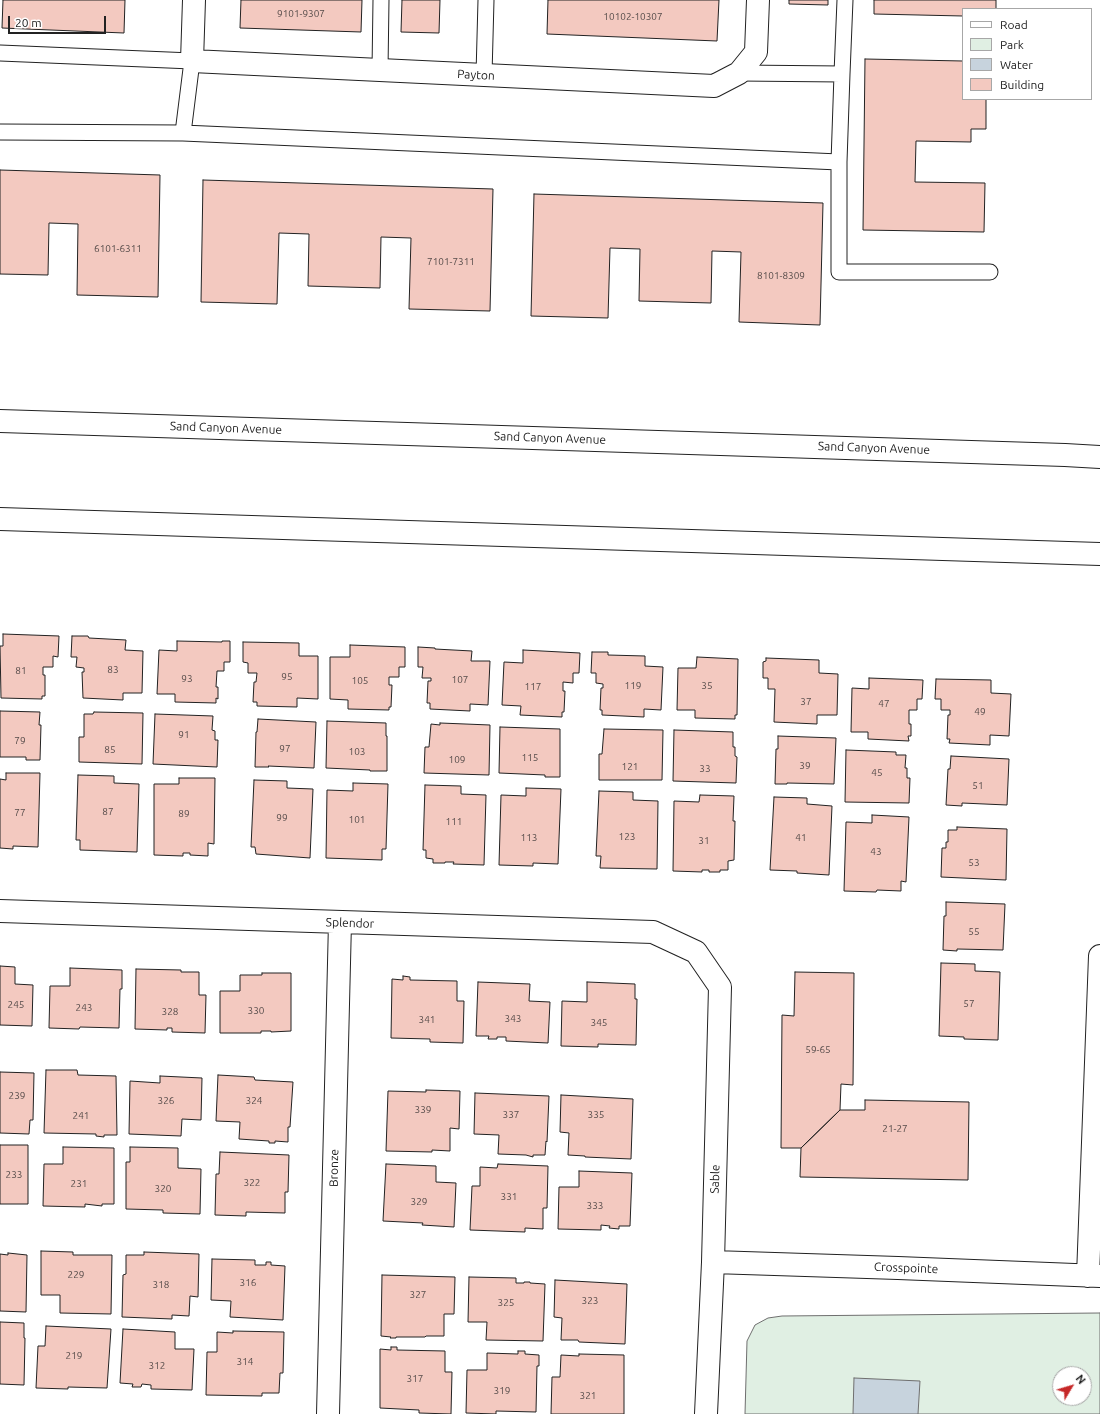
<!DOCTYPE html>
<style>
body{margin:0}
#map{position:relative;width:1100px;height:1414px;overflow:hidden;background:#fff;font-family:Ubuntu,sans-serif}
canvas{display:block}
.legend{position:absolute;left:962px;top:8px;width:130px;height:92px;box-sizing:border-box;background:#fff;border:1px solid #a7a7a7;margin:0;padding:5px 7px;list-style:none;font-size:12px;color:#222}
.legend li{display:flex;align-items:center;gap:8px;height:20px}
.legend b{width:20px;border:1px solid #a7a7a7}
.north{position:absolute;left:1052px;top:1366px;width:40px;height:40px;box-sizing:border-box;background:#fff;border:1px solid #a7a7a7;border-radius:50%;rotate:52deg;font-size:11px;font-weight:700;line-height:16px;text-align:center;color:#222}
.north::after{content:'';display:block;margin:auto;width:14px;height:18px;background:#c62828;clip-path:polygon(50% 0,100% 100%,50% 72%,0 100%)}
.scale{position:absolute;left:8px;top:16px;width:98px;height:18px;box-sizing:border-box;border:2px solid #222;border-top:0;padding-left:5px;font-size:12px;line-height:14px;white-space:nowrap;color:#222;-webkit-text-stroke:3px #fff;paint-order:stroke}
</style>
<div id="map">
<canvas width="1100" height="1414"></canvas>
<ul class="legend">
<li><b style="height:5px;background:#fff"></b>Road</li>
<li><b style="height:11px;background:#e0efe3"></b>Park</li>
<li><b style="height:11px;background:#c7d3dd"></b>Water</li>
<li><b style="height:11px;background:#f3c9c0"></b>Building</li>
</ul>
<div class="north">N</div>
<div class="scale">20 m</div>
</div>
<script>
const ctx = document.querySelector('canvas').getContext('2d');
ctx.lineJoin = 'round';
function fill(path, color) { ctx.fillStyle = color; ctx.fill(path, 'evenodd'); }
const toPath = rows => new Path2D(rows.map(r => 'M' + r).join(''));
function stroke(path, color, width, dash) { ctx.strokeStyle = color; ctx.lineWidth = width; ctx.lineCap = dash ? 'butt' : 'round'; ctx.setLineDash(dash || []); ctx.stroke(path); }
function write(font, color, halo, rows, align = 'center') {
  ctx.font = font + ' Ubuntu,sans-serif'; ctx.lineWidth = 3; ctx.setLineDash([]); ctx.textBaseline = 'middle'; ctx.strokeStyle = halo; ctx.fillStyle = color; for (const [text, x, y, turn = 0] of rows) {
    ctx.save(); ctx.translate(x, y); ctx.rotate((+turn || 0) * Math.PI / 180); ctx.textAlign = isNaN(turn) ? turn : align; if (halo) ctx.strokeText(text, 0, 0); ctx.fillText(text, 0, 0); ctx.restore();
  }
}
const green = toPath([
 [1100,1313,1100,1414,745,1414,747,1341,755,1325,768,1318,782,1316,1100,1313],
 [1060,1374,1084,1374,1084,1398,1060,1398,1060,1374]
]);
const water = toPath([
 [854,1378,920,1381,918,1414,853,1414,854,1378]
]);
const building = toPath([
 [3,0,125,0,124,33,2,28,3,0],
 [241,0,362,0,361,32,240,28,241,0],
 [402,0,440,0,439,33,401,32,402,0],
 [548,0,719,0,717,41,547,34,548,0],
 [789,0,828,0,828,5,789,4,789,0],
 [874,0,996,0,996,9,963,9,963,16,874,14,874,0],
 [865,59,963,61,963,99,986,99,986,129,971,129,971,142,916,141,915,182,985,183,984,232,863,230,865,59],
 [0,170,160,175,158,297,77,295,78,224,49,223,48,275,0,274,0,170],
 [203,180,493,189,490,311,409,309,411,238,381,237,380,288,308,286,309,234,279,233,277,304,201,302,203,180],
 [534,194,823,203,820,325,739,322,741,252,712,251,711,303,639,301,640,249,610,248,608,318,531,316,534,194],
 [3,634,59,636,58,657,53,656,53,667,43,667,43,675,45,675,45,696,42,696,42,699,1,698,0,646,3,646,3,634],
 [72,636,88,636,89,638,126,640,125,650,143,651,142,693,123,693,123,700,83,698,82,672,84,672,84,668,76,667,77,657,71,657,72,636],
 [177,641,222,642,222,641,230,641,230,662,224,662,224,671,217,671,216,687,218,687,218,699,216,698,216,703,175,702,175,694,157,694,159,650,177,651,177,641],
 [243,642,299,643,299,656,318,656,318,699,297,698,297,707,257,706,257,702,253,702,254,682,256,682,257,673,248,673,248,663,243,662,243,642],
 [350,645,405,647,405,667,399,667,399,677,389,677,389,685,392,685,391,707,389,707,389,710,348,709,348,700,330,699,330,657,350,657,350,645],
 [418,647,435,648,435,649,472,651,471,661,490,661,488,705,470,704,470,711,430,709,430,703,427,703,428,681,431,681,431,678,422,678,423,667,418,667,418,647],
 [523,650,580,653,579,673,573,673,573,683,563,682,563,691,565,691,564,712,562,712,562,717,520,715,521,706,502,705,504,662,523,663,523,650],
 [592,652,608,652,608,655,645,656,645,666,663,667,661,710,644,709,644,717,602,715,602,710,600,710,601,688,603,688,603,684,596,683,596,673,591,673,592,652],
 [697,657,738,659,737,715,735,715,735,719,695,718,695,710,677,710,678,668,696,668,697,657],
 [766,658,819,660,819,673,838,674,837,715,817,715,817,724,774,722,775,689,768,689,768,678,763,678,763,662,766,661,766,658],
 [869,678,923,680,922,699,917,699,917,710,909,710,909,724,911,724,911,736,908,736,909,741,868,739,868,732,851,732,852,688,869,689,869,678],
 [936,679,991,680,991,693,1011,694,1009,736,990,735,990,745,949,743,950,739,947,739,948,715,950,715,950,710,941,710,941,699,935,699,936,679],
 [0,711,40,712,39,725,41,725,40,760,26,760,26,757,0,757,0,711],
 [94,712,143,713,142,764,79,762,79,737,84,737,84,714,93,714,94,712],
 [155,714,213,716,212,730,215,731,215,740,218,740,217,767,153,764,155,714],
 [258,719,316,722,314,768,268,766,269,767,255,767,256,732,257,732,258,719],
 [327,721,386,723,386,736,387,736,387,771,370,771,370,770,326,768,327,721],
 [440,723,490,725,489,775,424,773,425,747,429,747,431,724,440,725,440,723],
 [500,727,560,729,560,777,545,777,545,775,499,773,500,727],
 [604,729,663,730,662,780,599,780,599,754,602,754,604,729],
 [674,730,733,732,733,747,735,747,735,756,737,757,736,783,673,781,674,730],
 [778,736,836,738,834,784,787,783,787,784,775,784,776,749,778,749,778,736],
 [846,750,896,752,896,755,906,755,905,768,907,768,907,778,910,778,909,803,845,802,846,750],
 [951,756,1009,759,1007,805,962,803,962,806,946,805,948,769,950,769,951,756],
 [6,773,40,773,38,847,13,846,13,849,0,848,0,779,6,780,6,773],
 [78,775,114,776,114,783,139,784,137,852,80,850,80,840,76,840,78,775],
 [179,778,215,778,214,844,208,843,208,856,190,855,190,853,183,853,183,856,154,855,154,784,179,784,179,778],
 [254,780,287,781,287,788,313,789,310,858,256,854,255,847,251,847,254,780],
 [353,783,388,784,386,849,382,849,382,860,326,858,327,790,353,791,353,783],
 [425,785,461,786,461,794,486,795,484,865,453,864,454,862,445,862,445,863,433,863,433,859,426,858,426,850,423,850,425,785],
 [526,788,561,789,558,864,533,863,533,866,499,865,501,795,526,796,526,788],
 [599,791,633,792,633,800,658,801,657,869,600,868,601,856,596,856,599,791],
 [700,795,734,796,733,821,735,821,734,860,728,861,728,870,720,870,720,872,709,872,709,870,702,870,702,872,673,871,674,801,699,802,700,795],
 [774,797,807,798,807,804,832,806,829,875,797,873,797,871,770,870,774,797],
 [872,815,909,817,906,882,901,881,901,891,877,890,876,892,844,891,846,822,872,823,872,815],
 [957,827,1007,829,1006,880,941,877,942,848,946,848,946,842,948,842,948,830,957,830,957,827],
 [946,902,1005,904,1003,950,957,949,957,951,943,950,944,916,946,916,946,902],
 [941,963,975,964,975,971,1000,972,998,1040,964,1039,964,1037,939,1036,941,963],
 [0,966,15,967,15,984,33,985,32,1026,0,1025,0,966],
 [70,968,122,970,122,989,120,989,119,1028,80,1027,79,1029,49,1028,50,986,70,986,70,968],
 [136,969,181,970,181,972,199,972,199,995,206,995,205,1033,172,1032,172,1028,167,1028,167,1030,135,1029,136,969],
 [795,972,854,973,853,1085,841,1084,840,1110,801,1148,781,1148,782,1015,794,1016,795,972],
 [262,973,291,973,291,1031,271,1032,271,1031,261,1031,261,1033,220,1033,220,991,240,991,240,975,262,975,262,973],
 [403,976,410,977,410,980,457,981,457,1001,464,1001,463,1043,430,1042,430,1039,391,1038,392,979,403,980,403,976],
 [478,982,530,984,529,1001,550,1002,548,1043,506,1041,506,1037,497,1037,497,1039,488,1039,489,1036,476,1036,478,982],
 [587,982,635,984,635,999,637,999,636,1045,598,1044,598,1047,561,1046,562,1001,587,1002,587,982],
 [46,1070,77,1070,78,1075,116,1076,117,1135,104,1135,104,1137,96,1136,96,1134,44,1133,46,1070],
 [0,1072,34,1073,33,1120,30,1120,29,1134,0,1133,0,1072],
 [218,1075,254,1077,255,1080,293,1082,290,1127,288,1127,288,1142,275,1141,275,1143,269,1143,269,1141,239,1139,240,1122,216,1121,218,1075],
 [160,1076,202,1078,201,1120,182,1119,181,1136,129,1134,130,1081,160,1083,160,1076],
 [426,1090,460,1091,459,1129,450,1128,450,1151,432,1150,432,1152,386,1151,388,1091,426,1092,426,1090],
 [475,1093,549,1096,547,1142,546,1141,545,1155,533,1155,533,1157,526,1155,498,1154,499,1135,474,1134,475,1093],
 [561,1095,633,1099,631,1159,585,1157,585,1156,568,1155,569,1133,560,1132,561,1095],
 [865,1100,969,1102,968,1180,800,1177,801,1148,840,1110,865,1110,865,1100],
 [0,1145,28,1145,28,1204,0,1204,0,1145],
 [63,1147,114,1148,114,1204,102,1204,102,1206,85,1204,85,1207,43,1206,44,1164,63,1164,63,1147],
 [130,1147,178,1148,178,1168,201,1169,200,1214,163,1213,163,1210,126,1209,126,1162,130,1162,130,1147],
 [220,1152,289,1155,288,1192,285,1192,285,1213,246,1212,246,1216,215,1215,216,1174,219,1174,220,1152],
 [386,1164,436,1166,436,1182,456,1183,454,1227,422,1225,423,1223,383,1221,386,1164],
 [498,1164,548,1166,547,1208,543,1208,543,1229,525,1228,525,1232,470,1230,472,1186,480,1186,480,1167,497,1168,498,1164],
 [579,1171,632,1173,630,1226,619,1226,619,1229,609,1228,610,1226,601,1225,601,1230,558,1229,559,1187,579,1187,579,1171],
 [41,1251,73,1252,73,1255,112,1255,111,1314,60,1313,60,1295,41,1295,41,1251],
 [144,1252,199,1254,198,1297,190,1296,189,1316,172,1315,172,1319,122,1317,123,1275,126,1274,126,1255,144,1255,144,1252],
 [8,1253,27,1255,26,1312,0,1311,0,1254,8,1255,8,1253],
 [212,1259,255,1260,255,1265,266,1265,266,1262,271,1262,271,1265,285,1266,283,1320,230,1317,231,1301,211,1300,212,1259],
 [382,1275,455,1277,454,1314,444,1314,444,1336,426,1336,425,1337,396,1337,396,1338,390,1338,391,1337,381,1336,382,1275],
 [469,1277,516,1278,516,1283,524,1283,524,1282,530,1282,530,1283,545,1284,543,1341,486,1340,487,1322,468,1322,469,1277],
 [555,1280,627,1284,625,1344,579,1342,578,1340,561,1340,562,1318,554,1317,555,1280],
 [0,1322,24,1323,24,1338,25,1338,24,1385,0,1384,0,1322],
 [46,1326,111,1329,107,1388,68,1387,68,1389,36,1388,38,1346,45,1346,46,1326],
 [123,1329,175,1332,175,1349,194,1349,192,1390,151,1389,151,1385,142,1384,141,1387,132,1387,133,1384,120,1383,123,1329],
 [233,1331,284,1332,283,1373,280,1373,279,1393,262,1393,262,1396,206,1395,207,1352,217,1352,217,1332,233,1333,233,1331],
 [391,1347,397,1347,397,1350,445,1351,445,1372,452,1372,451,1414,419,1413,419,1410,380,1408,380,1349,391,1350,391,1347],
 [518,1351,525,1351,525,1354,539,1355,539,1366,537,1366,536,1412,496,1411,496,1414,466,1413,467,1370,487,1370,487,1353,518,1354,518,1351],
 [579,1354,624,1355,624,1414,551,1414,552,1377,560,1377,561,1355,579,1356,579,1354]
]);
const service = toPath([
 [0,53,192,61,183,133,839,162,839,272,990,272],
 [380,70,381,0],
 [739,73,842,74,845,0],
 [484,75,486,0],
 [0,132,183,133],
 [839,162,842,74]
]);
const minor = toPath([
 [194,0,192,61,714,86,739,73,756,52,758,0],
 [0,911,653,932,696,952,720,987,713,1262,706,1414],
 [713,1262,898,1268,1100,1276],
 [1088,1276,1100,956],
 [328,1414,340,922]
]);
const secondary = toPath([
 [0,421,1065,455,1100,457],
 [0,519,1100,554]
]);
const numberNames = [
 ["9101-9307",301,14],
 ["10102-10307",633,17],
 ["6101-6311",118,249],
 ["7101-7311",451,262],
 ["8101-8309",781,276],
 ["83",113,670],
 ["81",21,671],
 ["95",287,677],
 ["93",187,679],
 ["107",460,680],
 ["105",360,681],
 ["119",633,686],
 ["35",707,686],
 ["117",533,687],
 ["37",806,702],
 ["47",884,704],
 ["49",980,712],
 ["91",184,735],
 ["79",20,741],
 ["97",285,749],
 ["85",110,750],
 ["103",357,752],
 ["115",530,758],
 ["109",457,760],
 ["39",805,766],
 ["121",630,767],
 ["33",705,769],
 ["45",877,773],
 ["51",978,786],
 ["87",108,812],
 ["77",20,813],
 ["89",184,814],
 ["99",282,818],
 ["101",357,820],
 ["111",454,822],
 ["123",627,837],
 ["113",529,838],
 ["41",801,838],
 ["31",704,841],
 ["43",876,852],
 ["53",974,863],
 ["55",974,932],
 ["57",969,1004],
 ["245",16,1005],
 ["243",84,1008],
 ["330",256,1011],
 ["328",170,1012],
 ["343",513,1019],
 ["341",427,1020],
 ["345",599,1023],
 ["59-65",818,1050],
 ["239",17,1096],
 ["326",166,1101],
 ["324",254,1101],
 ["339",423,1110],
 ["337",511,1115],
 ["335",596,1115],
 ["241",81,1116],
 ["21-27",895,1129],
 ["233",14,1175],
 ["322",252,1183],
 ["231",79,1184],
 ["320",163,1189],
 ["331",509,1197],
 ["329",419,1202],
 ["333",595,1206],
 ["229",76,1275],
 ["316",248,1283],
 ["318",161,1285],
 ["327",418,1295],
 ["323",590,1301],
 ["325",506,1303],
 ["219",74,1356],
 ["314",245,1362],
 ["312",157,1366],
 ["317",415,1379],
 ["319",502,1391],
 ["321",588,1396]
];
const streetNames = [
 ["Payton",476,75,3],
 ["Sand Canyon Avenue",226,428,2],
 ["Sand Canyon Avenue",550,438,2],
 ["Sand Canyon Avenue",874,448,2],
 ["Splendor",350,923,2],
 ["Bronze",334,1168,-89],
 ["Sable",715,1179,-88],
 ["Crosspointe",906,1268,2]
];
fill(green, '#e0efe3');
stroke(green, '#6f6f6f', 1);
fill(water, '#c7d3dd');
stroke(water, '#6f6f6f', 1);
fill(building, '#f3c9c0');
stroke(building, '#222', 1);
stroke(service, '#222', 17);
stroke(minor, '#222', 24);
stroke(secondary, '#222', 24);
stroke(service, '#fff', 15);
stroke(minor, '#fff', 22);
stroke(secondary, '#fff', 22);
write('10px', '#564c4a', null, numberNames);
write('12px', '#222', '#fff', streetNames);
</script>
